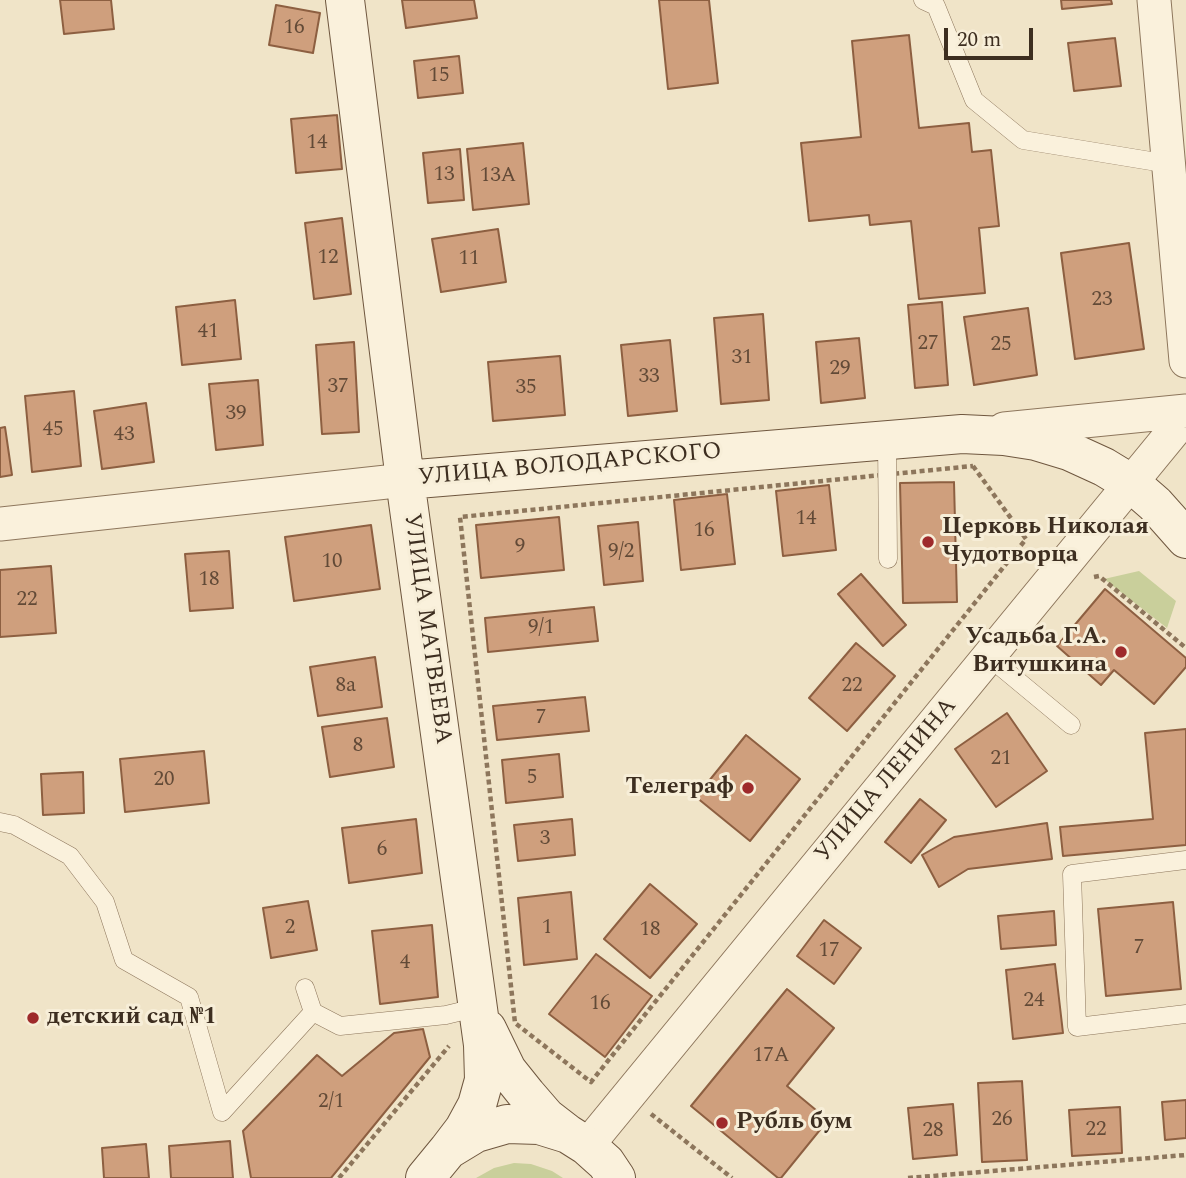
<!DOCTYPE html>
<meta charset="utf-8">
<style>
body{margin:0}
#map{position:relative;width:1186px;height:1178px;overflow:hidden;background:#f0e4c8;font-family:Spectral,serif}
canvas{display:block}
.scale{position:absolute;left:944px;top:28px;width:89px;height:32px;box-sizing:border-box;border:4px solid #3d2e20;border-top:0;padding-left:9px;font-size:21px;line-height:24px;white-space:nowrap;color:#3d2e20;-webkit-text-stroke:5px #f7eed8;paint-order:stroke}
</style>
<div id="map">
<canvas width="1186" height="1178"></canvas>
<div class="scale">20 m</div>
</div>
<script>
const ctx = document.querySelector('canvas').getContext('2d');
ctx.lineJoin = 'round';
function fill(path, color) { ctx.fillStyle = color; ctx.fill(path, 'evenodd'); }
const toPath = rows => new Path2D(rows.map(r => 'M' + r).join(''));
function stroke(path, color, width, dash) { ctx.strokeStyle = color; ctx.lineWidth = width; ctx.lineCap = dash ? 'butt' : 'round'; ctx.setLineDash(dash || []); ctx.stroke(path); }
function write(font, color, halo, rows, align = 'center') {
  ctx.font = font + ' Spectral,serif'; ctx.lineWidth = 6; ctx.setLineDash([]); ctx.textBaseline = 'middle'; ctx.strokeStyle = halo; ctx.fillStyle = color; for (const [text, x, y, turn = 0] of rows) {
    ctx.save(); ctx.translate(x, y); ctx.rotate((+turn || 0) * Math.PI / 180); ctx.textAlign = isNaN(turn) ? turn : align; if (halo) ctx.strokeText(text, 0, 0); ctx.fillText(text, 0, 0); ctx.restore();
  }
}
const green = toPath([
 [1139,571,1176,601,1167,628,1104,579],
 [514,1163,531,1164,552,1171,563,1178,476,1178,494,1168]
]);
const building = toPath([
 [60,0,111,0,114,29,64,34,60,0],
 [402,0,474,0,477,18,406,28,402,0],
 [659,0,709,0,718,83,668,89,659,0],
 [1061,0,1111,0,1112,4,1062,9,1061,0],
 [276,5,320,13,313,53,269,45,276,5],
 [909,35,919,128,969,123,972,152,991,150,999,226,979,228,985,293,919,299,911,221,870,225,869,215,809,221,801,143,861,137,852,41,909,35],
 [1115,38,1121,86,1074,91,1068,43,1115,38],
 [459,56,463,93,418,98,414,61,459,56],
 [337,115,342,169,296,173,291,119,337,115],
 [523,143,529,204,473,210,467,149,523,143],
 [460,149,464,200,428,203,423,153,460,149],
 [342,218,351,294,314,299,305,223,342,218],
 [498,229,506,282,441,292,432,239,498,229],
 [1129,243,1144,349,1075,359,1061,253,1129,243],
 [235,300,241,359,182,365,176,307,235,300],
 [942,302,948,385,915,388,908,305,942,302],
 [1028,308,1037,375,974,385,964,317,1028,308],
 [763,314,769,400,721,404,714,318,763,314],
 [859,338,865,398,821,403,816,342,859,338],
 [670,340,677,411,628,416,621,345,670,340],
 [354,342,359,432,322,434,316,345,354,342],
 [560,356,565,415,493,421,488,362,560,356],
 [258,380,263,445,216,450,209,384,258,380],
 [74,391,81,466,32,472,25,396,74,391],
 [146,403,154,462,102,469,94,411,146,403],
 [5,427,12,475,0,477,0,428,5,427],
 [954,482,957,602,903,603,900,483,954,482],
 [829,485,836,550,783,556,776,491,829,485],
 [727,494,735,564,681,570,674,500,727,494],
 [559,517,564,570,481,578,476,525,559,517],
 [638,522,643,581,604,585,598,526,638,522],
 [371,525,380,589,294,601,285,537,371,525],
 [229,551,233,608,190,611,185,554,229,551],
 [51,566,56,633,0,637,0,570,51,566],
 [861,574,906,625,883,646,838,594,861,574],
 [1105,589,1186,658,1186,667,1154,704,1114,670,1101,685,1057,646,1105,589],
 [594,607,598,641,488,652,485,618,594,607],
 [856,643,895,676,847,731,809,698,856,643],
 [375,657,382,707,318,716,310,667,375,657],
 [585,697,589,731,497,740,493,706,585,697],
 [1007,713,1047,771,996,807,955,749,1007,713],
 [387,718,394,767,330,777,322,727,387,718],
 [1186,729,1186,845,1063,856,1060,827,1153,819,1145,733,1186,729],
 [746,735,800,779,750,841,696,797,746,735],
 [204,751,209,803,125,812,120,759,204,751],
 [559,754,563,797,506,803,502,760,559,754],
 [83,772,84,813,43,815,41,774,83,772],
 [920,799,946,820,911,863,885,842,920,799],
 [416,819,422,873,349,883,342,828,416,819],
 [572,819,575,855,518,861,514,825,572,819],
 [1047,823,1052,859,968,869,939,887,922,855,954,837,1047,823],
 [650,884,697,924,650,978,604,939,650,884],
 [571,892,577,959,524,965,518,898,571,892],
 [308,901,317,950,271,958,263,908,308,901],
 [1173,902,1181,989,1106,996,1098,909,1173,902],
 [1054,911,1056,945,1001,949,998,916,1054,911],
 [824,920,861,948,834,984,797,956,824,920],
 [432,925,438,997,380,1004,372,931,432,925],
 [596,954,652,996,605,1057,549,1014,596,954],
 [1055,964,1063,1033,1013,1039,1006,970,1055,964],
 [787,989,834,1028,787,1086,828,1120,781,1178,778,1178,691,1106,787,989],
 [423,1029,430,1057,331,1178,251,1178,243,1131,317,1055,342,1076,394,1033,423,1029],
 [1022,1081,1027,1160,982,1162,978,1083,1022,1081],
 [1186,1100,1186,1138,1165,1140,1162,1102,1186,1100],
 [953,1104,957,1155,913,1159,908,1108,953,1104],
 [1120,1107,1122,1153,1072,1156,1069,1110,1120,1107],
 [230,1141,233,1178,171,1178,169,1146,230,1141],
 [146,1144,149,1178,104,1178,102,1148,146,1144]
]);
const path = toPath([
 [973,466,1026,539,591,1082,515,1023,460,517,973,466],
 [1094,577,1099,576,1186,648],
 [651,1114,732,1178],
 [339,1178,449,1046],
 [908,1178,1186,1155]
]);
const lane = toPath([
 [923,0,936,6,974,100,1023,140,1169,164],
 [887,440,888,559],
 [989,657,1071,725],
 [0,822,14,825,70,856,105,902,124,960,189,997,222,1112],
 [1186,860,1072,874,1077,1027,1186,1014],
 [305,988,313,1012,340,1026,446,1015,479,1007],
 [222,1112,313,1012]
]);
const street = toPath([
 [1154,0,1186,361],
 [1004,429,1186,411],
 [0,524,405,480],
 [587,1146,1186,416]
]);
const secondary = toPath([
 [345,0,405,480,483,1045,484,1080,477,1105,464,1129,448,1150],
 [405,480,962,434,1004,436,1036,441,1069,451,1104,467,1132,484,1155,504,1186,539],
 [487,1029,507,1070,527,1095,546,1117,568,1134],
 [425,1178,448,1150,476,1133,507,1124,539,1125,568,1134,587,1146,606,1163,616,1178]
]);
const markers = [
 [928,542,7,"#9e2a2b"],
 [1121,652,7,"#9e2a2b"],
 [748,788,7,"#9e2a2b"],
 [33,1018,7,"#9e2a2b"],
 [722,1123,7,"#9e2a2b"]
];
const numberNames = [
 ["16",294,29],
 ["15",439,77],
 ["14",317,144],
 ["13",444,176],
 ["13А",498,177],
 ["12",328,259],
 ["11",469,260],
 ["23",1102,301],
 ["41",208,333],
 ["27",928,345],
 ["25",1001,346],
 ["31",742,359],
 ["29",840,370],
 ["33",649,378],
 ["37",338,388],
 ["35",526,389],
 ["39",236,415],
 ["45",53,431],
 ["43",124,436],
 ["14",806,520],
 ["16",704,532],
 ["9",520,548],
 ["9/2",621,553],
 ["10",332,563],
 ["18",209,581],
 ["22",27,601],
 ["9/1",541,629],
 ["8а",346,687],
 ["22",852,687],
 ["7",541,719],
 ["8",358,747],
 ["21",1001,760],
 ["5",532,779],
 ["20",164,781],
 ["3",545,840],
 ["6",382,851],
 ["2",290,929],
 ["1",547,929],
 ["18",650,931],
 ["7",1139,949],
 ["17",829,952],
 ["4",405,964],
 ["24",1034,1002],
 ["16",600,1005],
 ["17А",771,1057],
 ["2/1",331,1103],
 ["26",1002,1121],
 ["22",1096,1131],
 ["28",933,1132]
];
const streetNames = [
 ["УЛИЦА ВОЛОДАРСКОГО",570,466,-5],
 ["УЛИЦА МАТВЕЕВА",426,629,82],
 ["УЛИЦА ЛЕНИНА",887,781,-50]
];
const poiNames = [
 ["Церковь Николая",942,528],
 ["Чудотворца",942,556],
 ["Усадьба Г.А.",1107,638,"right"],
 ["Витушкина",1107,666,"right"],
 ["Телеграф",734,788,"right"],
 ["детский сад №1",47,1018],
 ["Рубль бум",736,1123]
];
fill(green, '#c9cf9b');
fill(building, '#cf9f7d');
stroke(building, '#8d5f41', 2);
stroke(lane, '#8d765c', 19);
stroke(street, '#8d765c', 35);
stroke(secondary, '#6f573f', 40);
stroke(path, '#8d765c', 4.5, [5, 3.5]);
stroke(lane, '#faf1dc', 18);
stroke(street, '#faf1dc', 33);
stroke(secondary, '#faf1dc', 38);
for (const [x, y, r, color] of markers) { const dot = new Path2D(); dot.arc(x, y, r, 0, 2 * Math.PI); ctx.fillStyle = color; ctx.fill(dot); stroke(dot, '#f7eed8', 2.5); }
write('21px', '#624a37', null, numberNames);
write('24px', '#3d2e20', '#f7eed8', streetNames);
write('bold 24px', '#3d2e20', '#f7eed8', poiNames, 'left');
</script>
